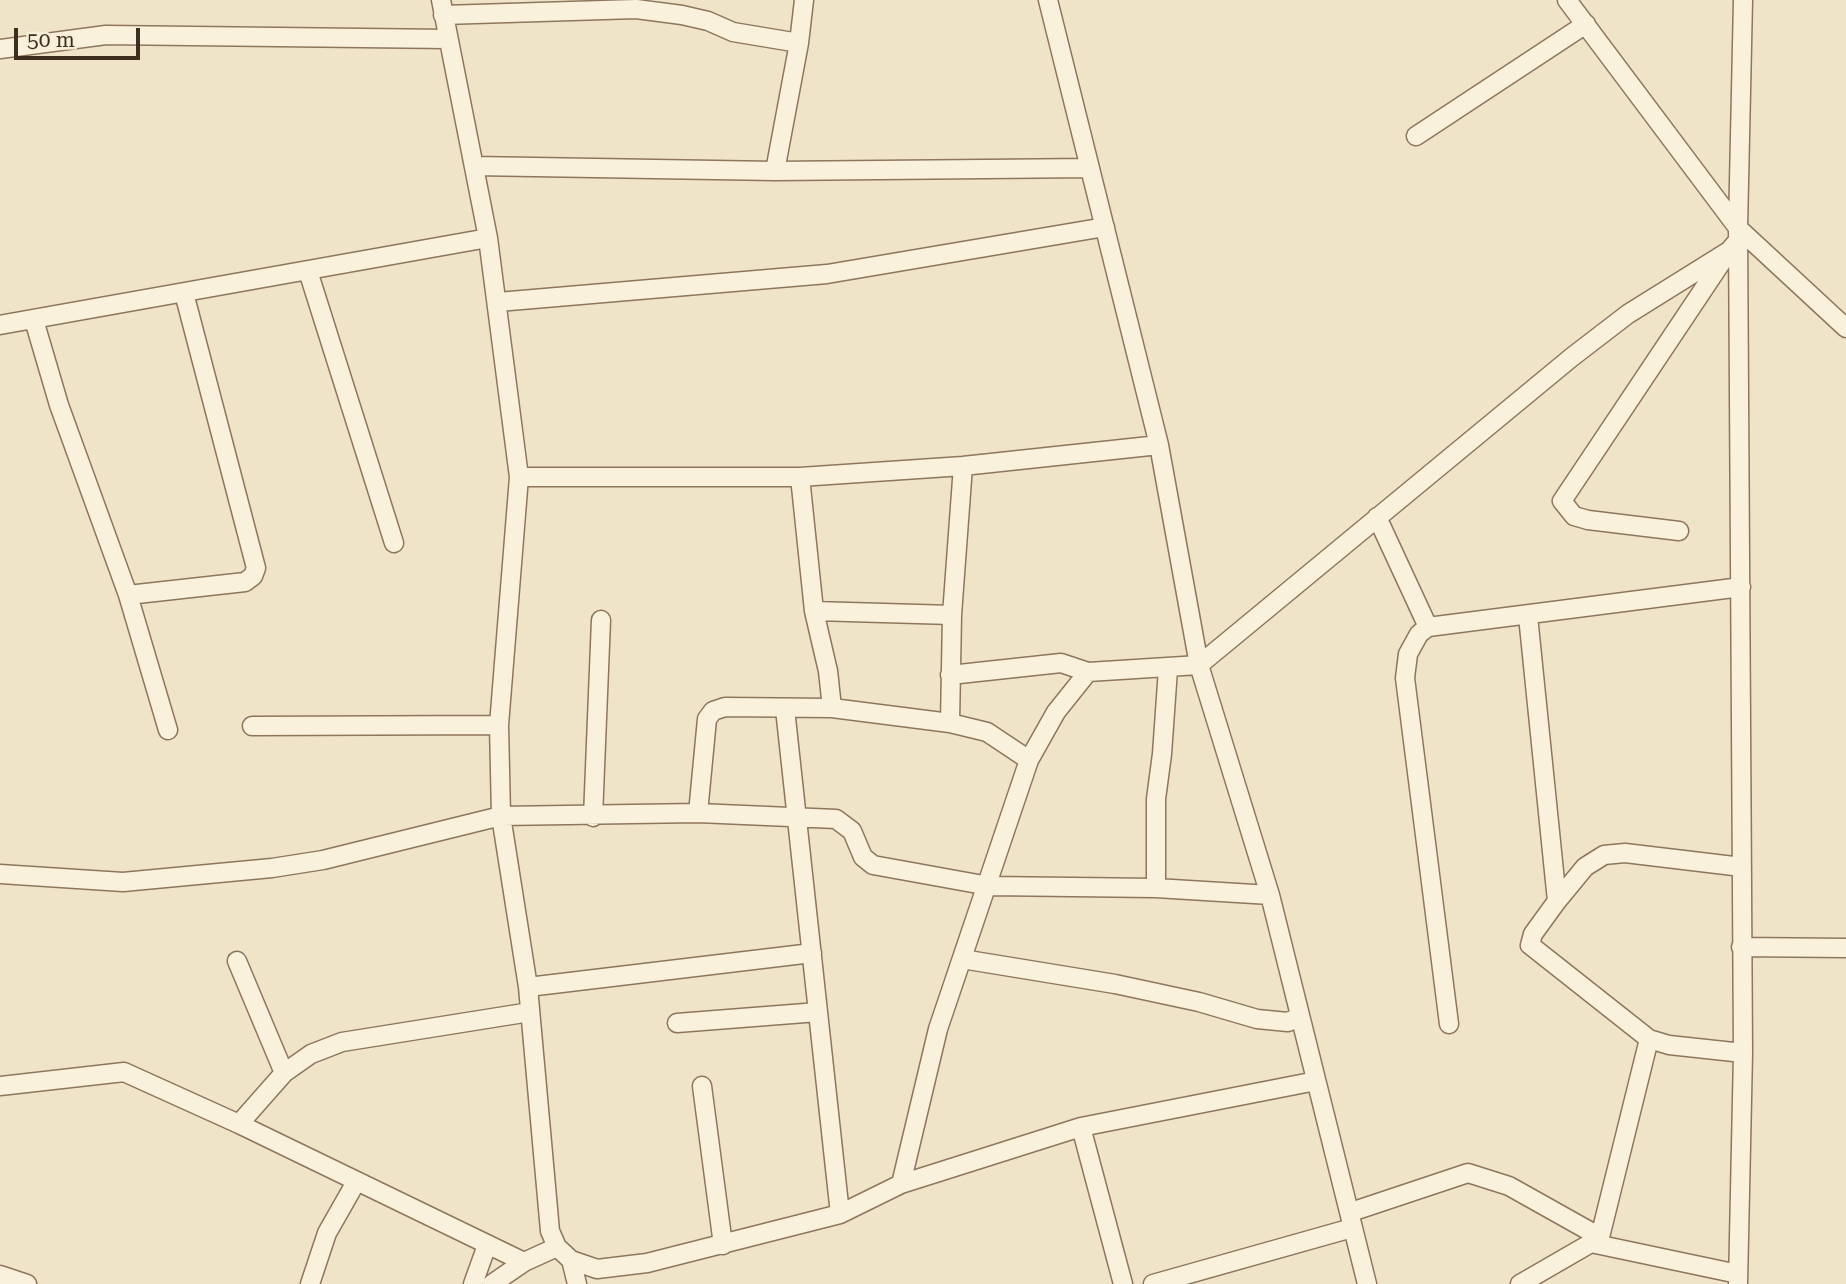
<!DOCTYPE html>
<style>
body{margin:0}
#map{position:relative;width:1846px;height:1284px;overflow:hidden;background:#f0e4c8;font-family:"Roboto Serif",serif}
canvas{display:block}
.scale{position:absolute;left:14px;top:28px;width:126px;height:32px;box-sizing:border-box;border:4px solid #3d2e20;border-top:0;padding-left:9px;font-size:21px;line-height:24px;white-space:nowrap;color:#3d2e20;-webkit-text-stroke:5px #f7eed8;paint-order:stroke}
</style>
<div id="map">
<canvas width="1846" height="1284"></canvas>
<div class="scale">50 m</div>
</div>
<script>
const ctx = document.querySelector('canvas').getContext('2d');
ctx.lineJoin = 'round';
const toPath = rows => new Path2D(rows.map(r => 'M' + r).join(''));
function stroke(path, color, width, dash) { ctx.strokeStyle = color; ctx.lineWidth = width; ctx.lineCap = dash ? 'butt' : 'round'; ctx.setLineDash(dash || []); ctx.stroke(path); }
const minor = toPath([
 [441,0,488,238,519,477,499,725,501,816,528,987,550,1231,557,1247,571,1260,597,1269,647,1263,840,1214,901,1184,1081,1127,1316,1081],
 [1048,0,1159,445,1199,665,1270,895,1367,1284],
 [1567,0,1738,228,1846,328],
 [443,15,636,9,682,15,708,21,733,32,799,43],
 [0,49,106,35,448,39],
 [1416,136,1586,24],
 [474,166,775,171,1090,168],
 [775,171,799,43,804,0],
 [308,271,394,543],
 [498,302,827,274,1105,227],
 [34,320,59,405,128,595,168,730],
 [0,325,488,238],
 [519,477,800,477,963,466,1159,445],
 [800,477,814,611,828,671,832,708],
 [1377,517,1428,627],
 [1679,531,1588,520,1574,516,1562,501,1725,257],
 [128,595,245,582,253,576,256,568,184,293],
 [814,611,952,615],
 [1528,616,1557,901],
 [950,675,1061,663,1088,672],
 [785,709,840,1214],
 [950,723,952,615,963,466],
 [252,726,499,725],
 [698,813,707,719,713,711,725,707,832,708,950,723,987,732,1029,760],
 [593,817,601,620],
 [1742,867,1625,853,1604,855,1585,867,1557,901,1533,934,1530,945,1649,1039,1669,1045,1743,1053],
 [0,874,123,882,272,868,323,860,501,816,698,813,836,819,852,831,863,857,873,865,989,886,1156,888,1270,895],
 [1156,888,1156,799,1162,754,1168,669],
 [1741,947,1846,948],
 [962,959,1115,984,1199,1002,1257,1019,1288,1022,1299,1017],
 [237,961,284,1073],
 [528,987,812,953],
 [677,1023,818,1012],
 [1449,1024,1405,678,1408,654,1419,634,1428,627,1741,587],
 [0,1086,124,1072,239,1124,524,1262,557,1247],
 [702,1086,723,1245],
 [239,1124,284,1073,311,1054,342,1042,530,1012],
 [1081,1127,1123,1284],
 [901,1184,938,1029,1029,760,1056,712,1088,672,1199,665,1572,357,1628,314,1729,251,1740,238],
 [1351,1212,1468,1173,1509,1186,1600,1237],
 [1592,1243,1600,1237,1649,1039],
 [571,1260,577,1284],
 [0,1275,27,1284],
 [310,1284,327,1233,356,1182],
 [473,1284,487,1245],
 [492,1284,524,1262],
 [1153,1284,1352,1228],
 [1520,1284,1591,1243,1738,1274],
 [1738,1284,1743,1053,1738,228,1743,0]
]);
stroke(minor, '#8d765c', 21);
stroke(minor, '#faf1dc', 18);
</script>
